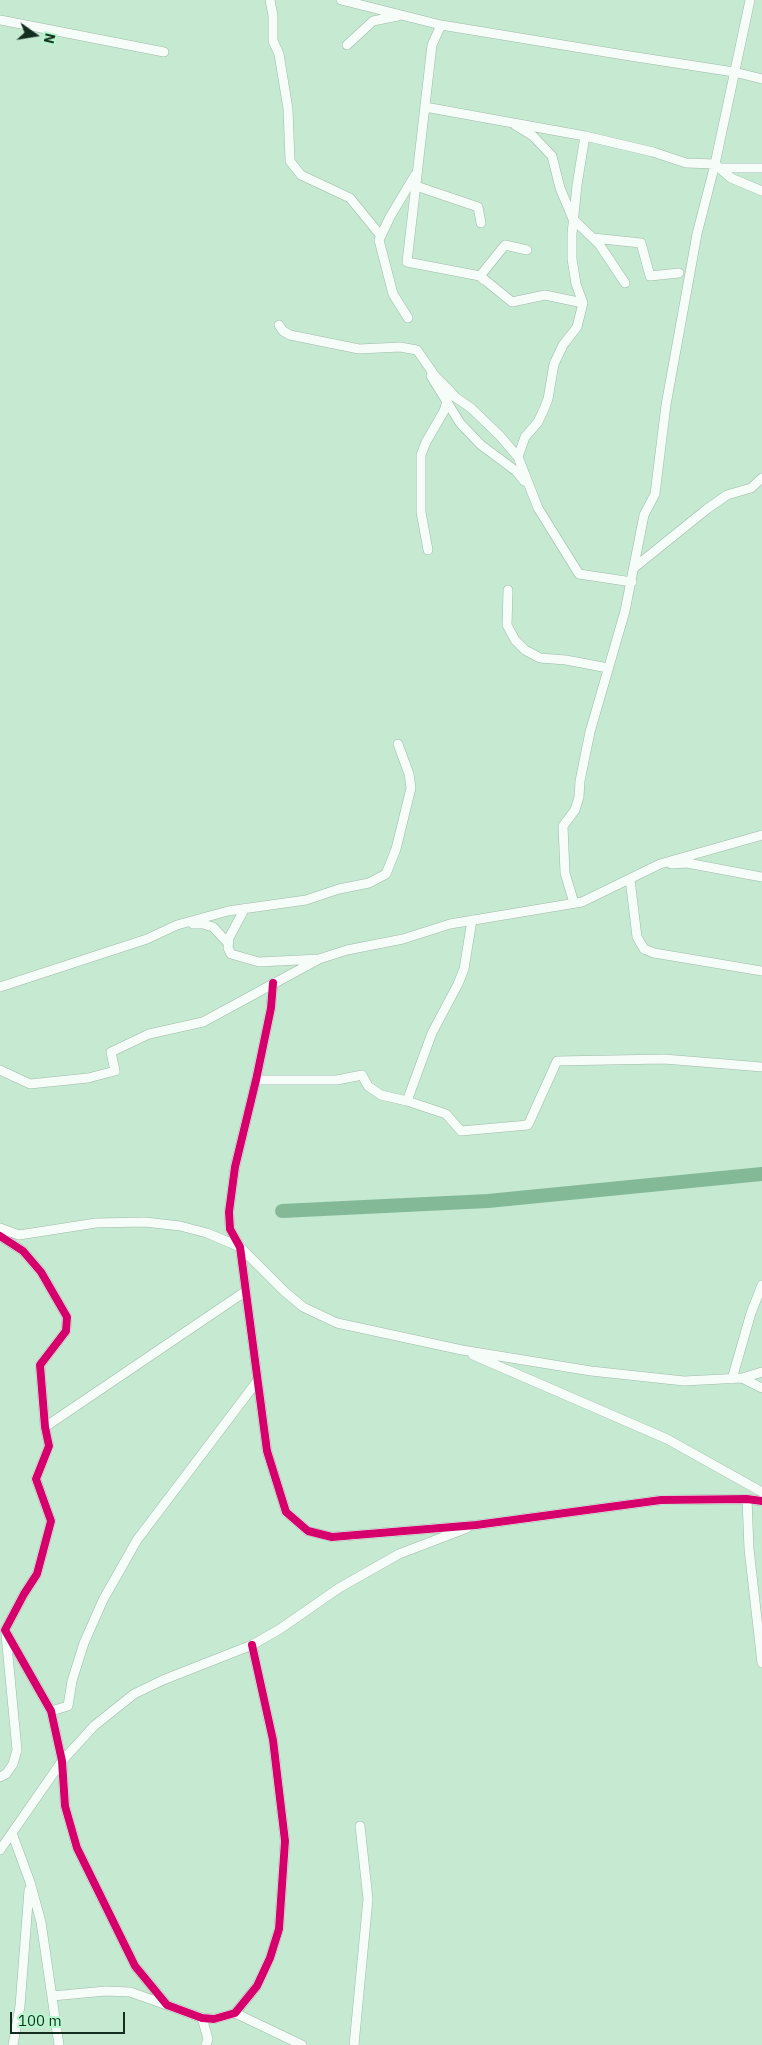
<!DOCTYPE html>
<style>
body{margin:0}
#map{position:relative;width:762px;height:2045px;overflow:hidden;background:#c6e9d2;font-family:"IBM Plex Sans",sans-serif}
canvas{display:block}
.north{position:absolute;left:10px;top:10px;width:50px;height:50px;-webkit-text-stroke:4px #b7f8ce;paint-order:stroke;rotate:103deg;font-size:14px;font-weight:700;line-height:20px;text-align:center;color:#132d1e}
.north::after{content:'';display:block;margin:auto;width:18px;height:22px;background:#132d1e;clip-path:polygon(50% 0,100% 100%,50% 72%,0 100%)}
.scale{position:absolute;left:10px;top:2012px;width:115px;height:22px;box-sizing:border-box;border:2px solid #132d1e;border-top:0;padding-left:6px;font-size:15px;line-height:18px;white-space:nowrap;color:#132d1e;-webkit-text-stroke:4px #b7f8ce;paint-order:stroke}
</style>
<div id="map">
<canvas width="762" height="2045"></canvas>
<div class="north">N</div>
<div class="scale">100 m</div>
</div>
<script>
const ctx = document.querySelector('canvas').getContext('2d');
ctx.lineJoin = 'round';
const toPath = rows => new Path2D(rows.map(r => 'M' + r).join(''));
function stroke(path, color, width, dash) { ctx.strokeStyle = color; ctx.lineWidth = width; ctx.lineCap = dash ? 'butt' : 'round'; ctx.setLineDash(dash || []); ctx.stroke(path); }
const river = toPath([
 [282,1211,488,1201,762,1174]
]);
const minor = toPath([
 [270,0,273,16,273,41,279,54,288,109,290,161,301,175,350,198,381,236],
 [341,0,441,25,630,56,734,72,762,79],
 [0,20,164,52],
 [441,25,432,45,407,262,480,276,512,302,545,295,583,303],
 [347,45,373,21,398,16],
 [425,107,585,136,653,152,686,163,715,164,731,178,762,191],
 [515,125,533,136,552,156,560,188,573,219,599,244,625,283],
 [720,168,762,168],
 [416,186,478,207,481,223],
 [593,238,641,243,650,276,679,273],
 [484,280,480,276,505,245,527,250],
 [408,318,393,294,379,240,390,217,415,175],
 [279,325,283,331,290,335,359,349,400,347,417,350,435,376,450,391],
 [431,376,460,423,481,445,516,471,524,481],
 [518,457,525,437,538,422,544,409,548,399,554,364,563,345,577,327,583,303,576,284,572,259,572,234,577,185,585,136],
 [428,550,421,512,421,455,426,442,444,411,450,391,455,397,471,408,500,436,518,457,538,508,579,574,632,582],
 [635,567,707,509,727,495,751,488,762,478],
 [508,590,507,625,515,640,525,650,540,658,566,660,608,668],
 [671,864,687,863,762,877],
 [630,879,637,937,644,949,654,953,762,971],
 [574,903,565,873,563,826,575,810,579,797,580,781,590,732,625,611,644,515,655,494,666,405,697,234,715,164,750,0],
 [245,908,229,938,228,948,231,954,259,962,319,959],
 [193,924,203,924,213,927,228,943],
 [273,983,271,1008,256,1080,235,1167,229,1212,230,1229,240,1247,267,1451,286,1512,308,1531,332,1537,476,1525,661,1500,747,1499,762,1501],
 [0,987,147,939,177,925,228,911,306,900,339,889,369,883,386,874,396,849,411,788,409,774,398,744],
 [0,1070,30,1084,88,1078,115,1071,111,1052,149,1034,203,1022,319,959,347,950,403,939,450,924,582,902,660,864,762,835],
 [256,1080,337,1080,362,1075,368,1086,381,1095,407,1101,446,1114,461,1131,528,1125,557,1061,664,1059,762,1067],
 [407,1101,432,1033,458,984,464,969,472,920],
 [0,1228,19,1235,96,1223,145,1222,180,1226,207,1233,240,1247,284,1291,303,1307,337,1323,462,1350,591,1371,684,1381,742,1378,762,1372],
 [0,1236,23,1251,41,1272,67,1317,66,1331,40,1365,45,1427,49,1446,36,1479,51,1521,37,1574,24,1594,5,1630,51,1711,62,1761,65,1806,77,1848,135,1966,167,2005,202,2018,214,2019,235,2013,257,1986,270,1958,279,1929,285,1841,273,1740,252,1645],
 [473,1355,667,1439,762,1492],
 [742,1378,762,1388],
 [732,1379,751,1313,762,1285],
 [45,1427,246,1291],
 [747,1499,749,1549,762,1663],
 [51,1711,68,1706,72,1681,84,1643,103,1600,137,1540,258,1380],
 [0,1777,6,1774,13,1764,17,1750,6,1635],
 [12,1833,30,1882,41,1922,59,2045],
 [0,1850,62,1761,94,1726,134,1694,163,1680,252,1645,280,1629,339,1588,399,1554,467,1528],
 [52,1996,106,1991,130,1992,167,2005],
 [235,2013,302,2045],
 [202,2018,208,2039,206,2045],
 [13,2045,20,2006,29,1890],
 [354,2045,368,1899,360,1826]
]);
const cycleway = toPath([
 [273,983,271,1008,256,1080,235,1167,229,1212,230,1229,240,1247,267,1451,286,1512,308,1531,332,1537,476,1525,661,1500,747,1499,762,1501],
 [0,1236,23,1251,41,1272,67,1317,66,1331,40,1365,45,1427,49,1446,36,1479,51,1521,37,1574,24,1594,5,1630,51,1711,62,1761,65,1806,77,1848,135,1966,167,2005,202,2018,214,2019,235,2013,257,1986,270,1958,279,1929,285,1841,273,1740,252,1645]
]);
stroke(river, '#84b997', 14);
stroke(minor, '#9dbaa8', 10);
stroke(minor, '#f6fcf8', 9);
stroke(cycleway, '#d6006c', 8);
</script>
